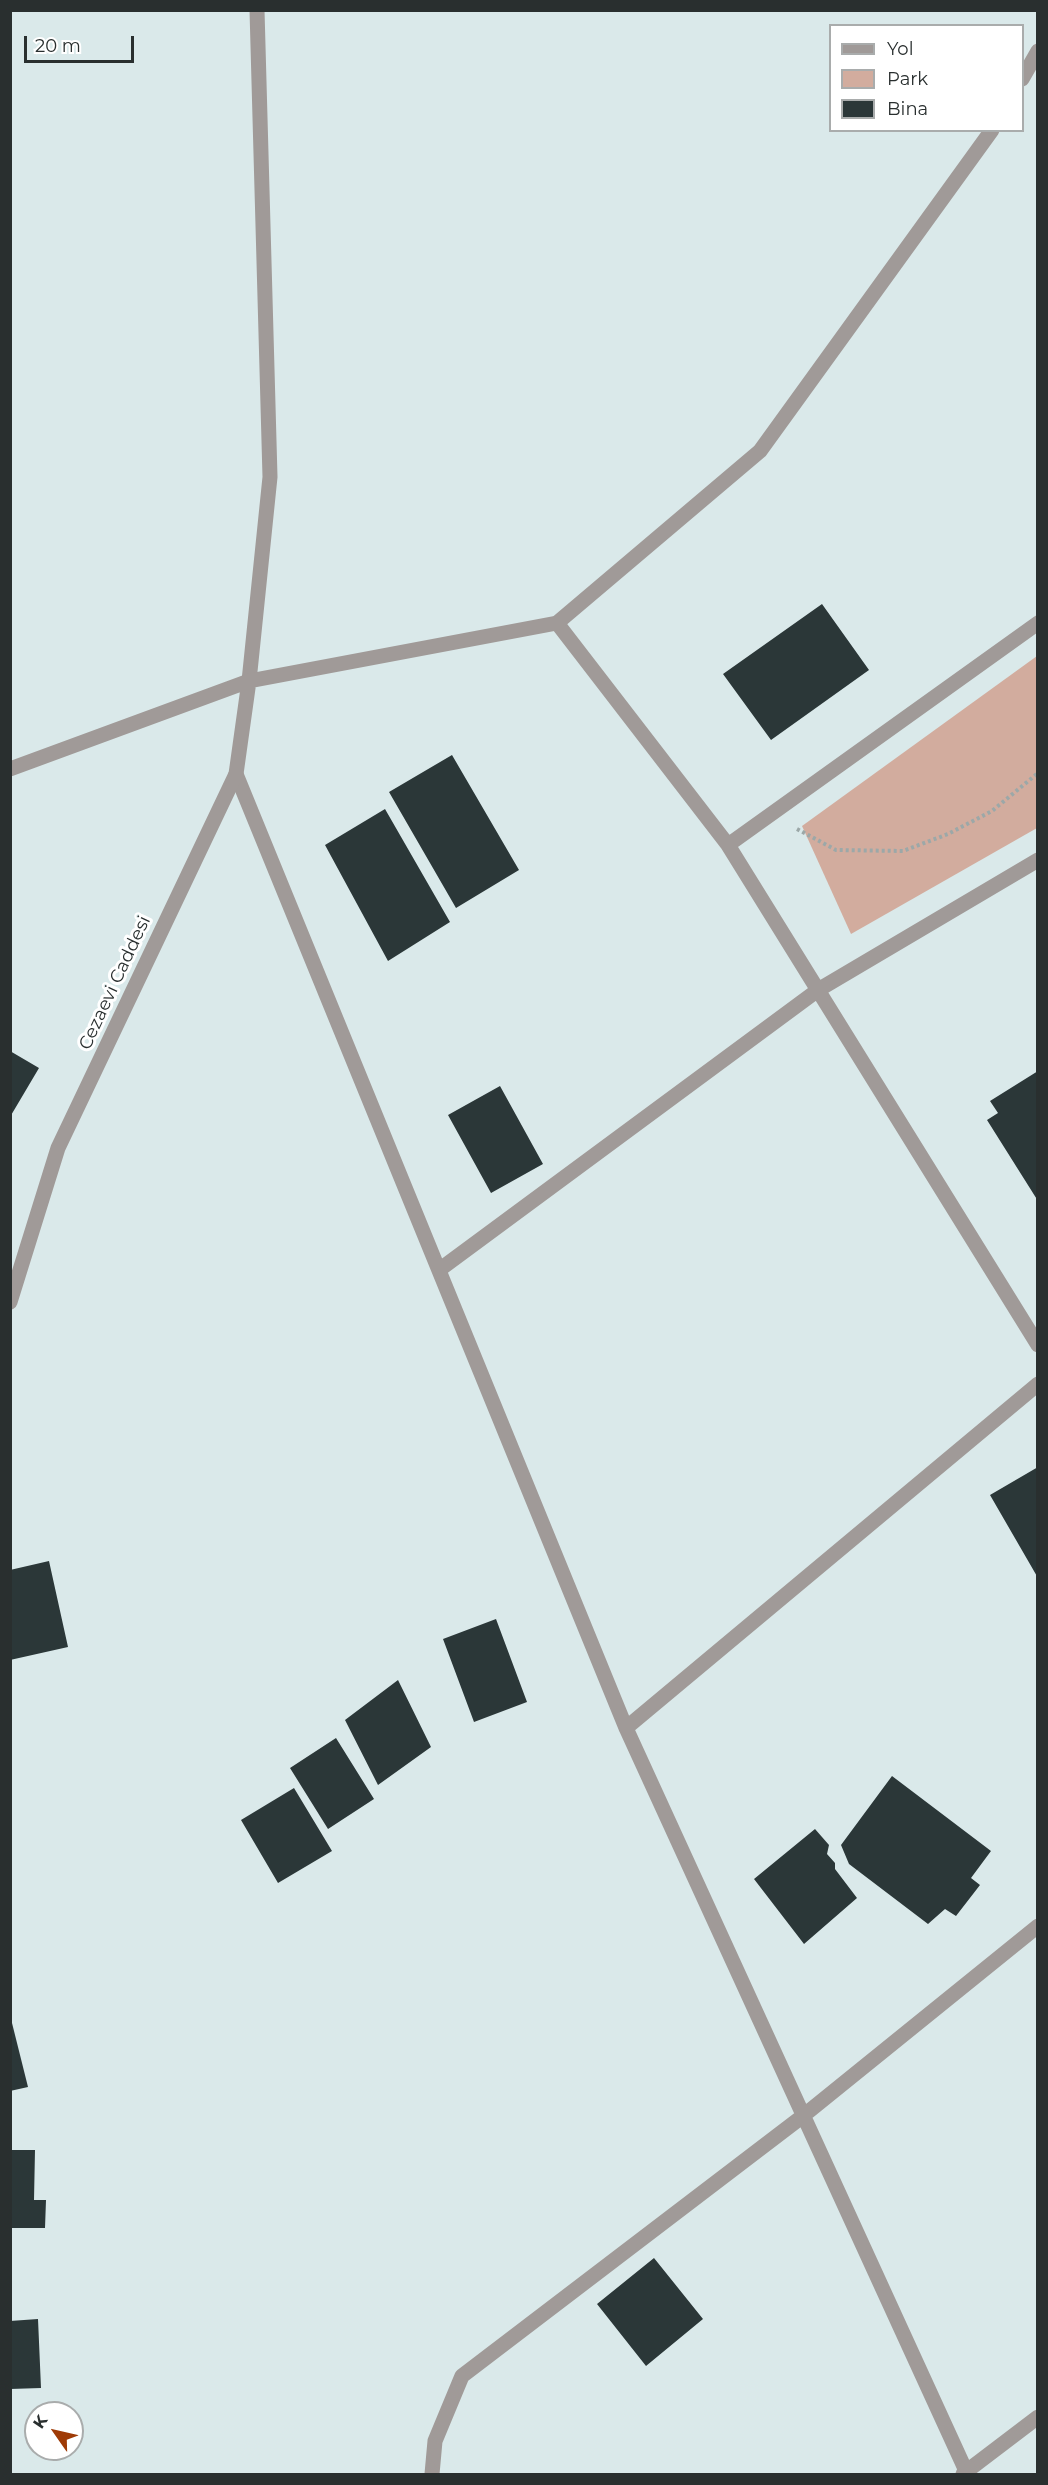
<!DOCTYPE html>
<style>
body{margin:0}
#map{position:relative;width:1048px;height:2485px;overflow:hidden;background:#dae9ea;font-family:Montserrat,sans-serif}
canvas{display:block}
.frame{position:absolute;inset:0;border:12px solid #292f2f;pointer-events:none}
.legend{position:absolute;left:829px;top:24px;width:195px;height:108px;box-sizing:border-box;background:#fff;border:2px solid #a9acac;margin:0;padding:8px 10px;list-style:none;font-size:18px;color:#292f2f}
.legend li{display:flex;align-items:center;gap:12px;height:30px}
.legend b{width:30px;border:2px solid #a9acac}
.north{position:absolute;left:24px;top:2401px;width:60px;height:60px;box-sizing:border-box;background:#fff;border:2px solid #a9acac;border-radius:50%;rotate:304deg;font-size:16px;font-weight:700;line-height:24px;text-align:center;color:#292f2f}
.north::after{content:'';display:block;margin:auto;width:21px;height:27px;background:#9f3b06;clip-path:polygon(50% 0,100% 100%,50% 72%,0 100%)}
.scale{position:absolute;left:24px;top:36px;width:110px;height:27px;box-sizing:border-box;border:3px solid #292f2f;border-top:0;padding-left:8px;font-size:18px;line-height:21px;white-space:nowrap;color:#292f2f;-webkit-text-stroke:4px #fff;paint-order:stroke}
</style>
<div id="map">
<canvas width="1048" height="2485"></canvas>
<div class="frame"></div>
<ul class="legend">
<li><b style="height:8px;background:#a09a98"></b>Yol</li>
<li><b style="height:16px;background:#d2ac9e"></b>Park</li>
<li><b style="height:16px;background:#2b3738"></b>Bina</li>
</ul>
<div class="north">K</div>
<div class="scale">20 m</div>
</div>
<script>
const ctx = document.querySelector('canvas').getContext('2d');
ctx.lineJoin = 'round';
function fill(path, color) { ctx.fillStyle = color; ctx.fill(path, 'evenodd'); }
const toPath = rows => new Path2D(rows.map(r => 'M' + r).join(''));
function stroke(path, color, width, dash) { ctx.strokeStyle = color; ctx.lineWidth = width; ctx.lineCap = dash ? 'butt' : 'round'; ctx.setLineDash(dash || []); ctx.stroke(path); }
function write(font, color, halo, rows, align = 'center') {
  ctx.font = font + ' Montserrat,sans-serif'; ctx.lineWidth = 6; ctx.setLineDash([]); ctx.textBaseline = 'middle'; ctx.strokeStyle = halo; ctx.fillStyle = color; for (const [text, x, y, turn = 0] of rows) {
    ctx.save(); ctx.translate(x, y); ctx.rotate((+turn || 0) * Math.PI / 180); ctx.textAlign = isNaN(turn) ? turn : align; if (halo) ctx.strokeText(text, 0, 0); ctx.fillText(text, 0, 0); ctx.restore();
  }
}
const green = toPath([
 [1037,656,1037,828,851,934,802,826]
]);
const building = toPath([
 [822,604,869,670,771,740,723,674],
 [452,755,519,870,456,908,389,792],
 [385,809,450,922,388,961,325,845],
 [10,1051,39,1068,10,1117],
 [1038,1071,1038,1201,987,1120,998,1113,990,1101],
 [500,1086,543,1164,491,1193,448,1115],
 [1038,1467,1038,1578,990,1495],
 [49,1561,68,1647,10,1660,10,1570],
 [496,1619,527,1702,474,1722,443,1639],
 [398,1680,431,1747,378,1785,345,1720],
 [336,1738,374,1799,328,1829,290,1768],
 [892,1776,991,1851,971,1878,980,1885,956,1916,945,1909,928,1924,849,1864,841,1845],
 [294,1788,332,1851,278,1883,241,1820],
 [815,1829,829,1845,827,1854,835,1863,835,1869,857,1898,804,1944,754,1879],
 [10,2015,28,2087,10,2091],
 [10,2150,35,2150,34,2200,46,2200,45,2228,10,2228],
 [654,2258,703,2319,646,2366,597,2304],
 [38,2319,41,2388,10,2389,10,2321]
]);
const path = toPath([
 [797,829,836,850,903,851,948,834,992,811,1038,773]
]);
const minor = toPath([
 [557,623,728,845,1038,1345],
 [249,681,270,477,257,10],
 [236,774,626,1728,966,2471],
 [728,845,1038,623],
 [439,1270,818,990,1038,860],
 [626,1728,1038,1384],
 [432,2474,435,2441,462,2376,803,2116,1038,1926],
 [963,2474,1038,2417]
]);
const tertiary = toPath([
 [1022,79,1038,51],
 [10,769,249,681,557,623,760,451,992,130],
 [10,1302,58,1148,236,774,249,681]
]);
const streetNames = [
 ["Cezaevi Caddesi",115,983,-65]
];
fill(green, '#d2ac9e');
fill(building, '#2b3738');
stroke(path, '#9ca8a8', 4, [3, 3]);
stroke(minor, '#a09a98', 15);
stroke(tertiary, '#a09a98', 15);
write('18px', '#292f2f', '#fff', streetNames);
</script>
